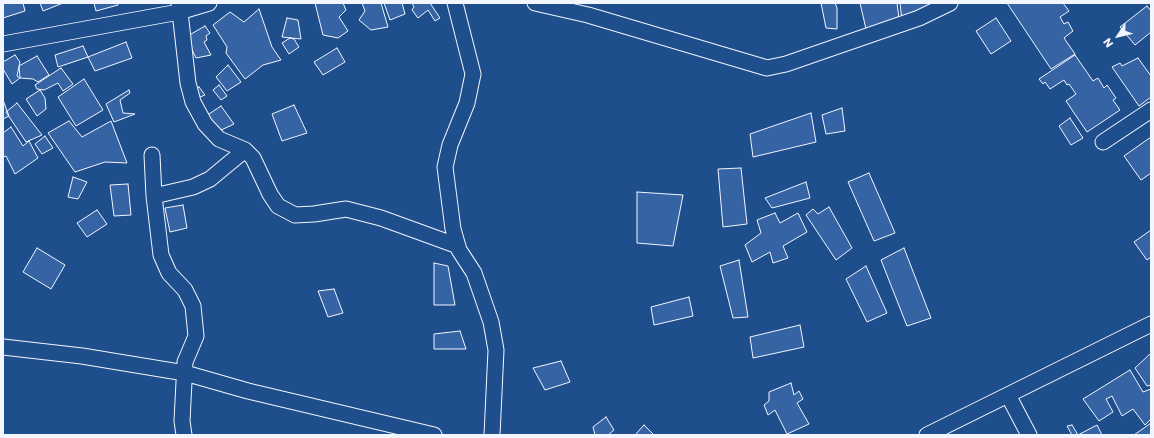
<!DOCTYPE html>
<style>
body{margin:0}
#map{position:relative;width:1154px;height:438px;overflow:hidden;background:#1f4e8c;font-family:Poppins,sans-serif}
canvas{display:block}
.frame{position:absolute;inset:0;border:4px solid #f2f6ff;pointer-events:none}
.north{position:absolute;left:1098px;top:16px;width:40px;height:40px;-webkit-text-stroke:3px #1f4e8c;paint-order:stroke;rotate:235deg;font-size:11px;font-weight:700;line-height:16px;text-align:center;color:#f2f6ff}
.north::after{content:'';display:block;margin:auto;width:14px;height:18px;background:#f2f6ff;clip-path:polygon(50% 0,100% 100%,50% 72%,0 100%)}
</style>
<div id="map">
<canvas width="1154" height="438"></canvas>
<div class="frame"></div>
<div class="north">N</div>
</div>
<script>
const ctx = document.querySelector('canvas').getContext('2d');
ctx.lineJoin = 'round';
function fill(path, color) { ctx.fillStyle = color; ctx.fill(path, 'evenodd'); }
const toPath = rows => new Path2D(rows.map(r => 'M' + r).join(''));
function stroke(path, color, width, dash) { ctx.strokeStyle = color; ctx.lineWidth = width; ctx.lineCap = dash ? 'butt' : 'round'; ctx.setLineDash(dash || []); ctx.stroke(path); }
const building = toPath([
 [3,3,23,3,25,11,3,18,3,3],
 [40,3,63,3,43,11,40,3],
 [94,3,117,3,118,5,96,11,94,3],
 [315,3,343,3,346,10,339,17,348,31,338,38,323,35,315,3],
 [362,3,381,3,388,27,371,30,359,20,365,11,362,3],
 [384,3,402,3,405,14,390,20,384,3],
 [412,3,430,3,440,18,435,21,428,10,418,18,412,10,414,7,412,3],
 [821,3,835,3,837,8,837,29,826,28,821,3],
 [860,3,897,3,900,26,866,29,860,3],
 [900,3,929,3,929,15,902,21,900,3],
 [1007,3,1063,3,1069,11,1060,17,1064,24,1068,22,1073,31,1064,38,1075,54,1051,69,1007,3],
 [1147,6,1151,11,1151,32,1135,45,1120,27,1147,6],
 [259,9,272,47,281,60,263,65,245,79,226,53,227,47,213,25,230,12,244,22,259,9],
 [287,18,298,20,301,39,282,37,287,18],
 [996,18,1011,41,991,54,976,31,996,18],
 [205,26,210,33,206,36,207,40,204,42,211,55,196,58,186,37,205,26],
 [290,38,294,39,299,47,289,54,282,43,290,38],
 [126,42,132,58,95,71,88,57,126,42],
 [83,46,88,57,58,67,55,55,83,46],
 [337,48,345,62,323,75,314,62,337,48],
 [15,55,20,62,17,76,20,78,12,84,3,69,3,62,15,55],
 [1075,55,1093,81,1098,78,1104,88,1107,85,1116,98,1113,100,1120,110,1087,132,1066,101,1076,94,1069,84,1067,85,1064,80,1050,89,1045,82,1043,84,1039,79,1075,55],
 [37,56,49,75,38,82,33,79,20,78,19,66,37,56],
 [1138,58,1151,76,1151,97,1139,106,1112,67,1120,63,1122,66,1138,58],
 [228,65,241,82,227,91,216,77,228,65],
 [61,68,73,84,63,91,58,83,44,90,37,89,35,85,61,68],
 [84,79,103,110,76,126,58,97,84,79],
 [219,85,227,96,221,100,213,90,219,85],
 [199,87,205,95,200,97,194,90,199,87],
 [40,90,45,98,46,109,37,116,26,99,40,90],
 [129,90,130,93,120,100,123,113,135,114,114,122,106,104,129,90],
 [3,100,9,116,3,119,3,100],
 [17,103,42,135,26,142,6,112,17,103],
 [294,105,307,133,282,141,272,114,294,105],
 [221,106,234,124,217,132,206,116,221,106],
 [842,108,845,131,826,134,822,115,842,108],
 [811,113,816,142,753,157,750,134,811,113],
 [1070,118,1083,138,1071,145,1059,126,1070,118],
 [69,121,82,137,111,121,127,163,105,162,75,172,48,133,69,121],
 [11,127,23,146,29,141,38,158,15,174,6,156,3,157,3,133,11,127],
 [45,136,53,148,42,154,35,144,45,136],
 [1151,137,1151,173,1141,180,1124,156,1151,137],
 [741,168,747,224,723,227,718,169,741,168],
 [869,173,895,233,874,241,848,182,869,173],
 [73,177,87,182,78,199,68,197,73,177],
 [806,182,810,198,772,208,765,198,806,182],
 [128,184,131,215,114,216,110,185,128,184],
 [637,192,683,195,673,246,637,243,637,192],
 [183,205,187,228,170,232,165,208,183,205],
 [829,207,852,248,836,260,806,215,813,209,818,214,829,207],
 [97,210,107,224,87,237,77,223,97,210],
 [775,213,780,223,798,213,807,232,783,246,788,258,773,263,770,252,752,262,745,245,761,233,757,220,775,213],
 [1151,230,1151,257,1147,260,1134,242,1151,230],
 [37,248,65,265,51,289,23,272,37,248],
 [904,248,931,318,907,326,881,260,904,248],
 [739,260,748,317,733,318,720,266,739,260],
 [434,263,448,266,455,305,434,305,434,263],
 [866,266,887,313,867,322,846,279,866,266],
 [334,289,343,313,328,317,318,291,334,289],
 [689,297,693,316,654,325,651,307,689,297],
 [800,325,804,347,753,358,750,337,800,325],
 [460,331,466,349,434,349,434,334,460,331],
 [1151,353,1151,385,1147,386,1135,368,1151,353],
 [561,361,570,382,545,390,533,368,561,361],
 [1130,370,1143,392,1151,389,1151,419,1145,425,1133,409,1122,416,1112,396,1106,399,1113,412,1099,421,1083,399,1130,370],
 [791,383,794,395,799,391,803,399,797,403,809,424,787,434,775,410,768,415,764,405,769,401,769,392,791,383],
 [606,417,614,430,608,435,595,435,593,427,606,417],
 [1151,423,1151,435,1134,435,1151,423],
 [644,425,654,435,635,435,644,425],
 [1072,425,1078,435,1097,425,1102,435,1072,435,1067,426,1072,425]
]);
const street = toPath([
 [179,3,188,83,193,102,205,124,219,139,245,150,253,158,270,194,278,206,295,215,314,214,346,209,381,218,458,246],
 [455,3,473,74,467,103,450,145,445,167,453,229,459,250,474,273,491,322,496,350,492,435],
 [535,3,588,15,767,68,786,64,919,18,950,3],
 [3,44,179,12,209,3],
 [1103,142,1151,110],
 [152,155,154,196,161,255,169,273,185,290,193,306,196,336,185,362,182,421,184,435],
 [154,196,193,187,210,179,245,150],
 [3,347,82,356,185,373,248,391,434,435],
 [1008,395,1029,435],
 [927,435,1151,324]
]);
fill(building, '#3563a3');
stroke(building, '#f2f6ff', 1);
stroke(street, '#f2f6ff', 17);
stroke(street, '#1f4e8c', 15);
</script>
